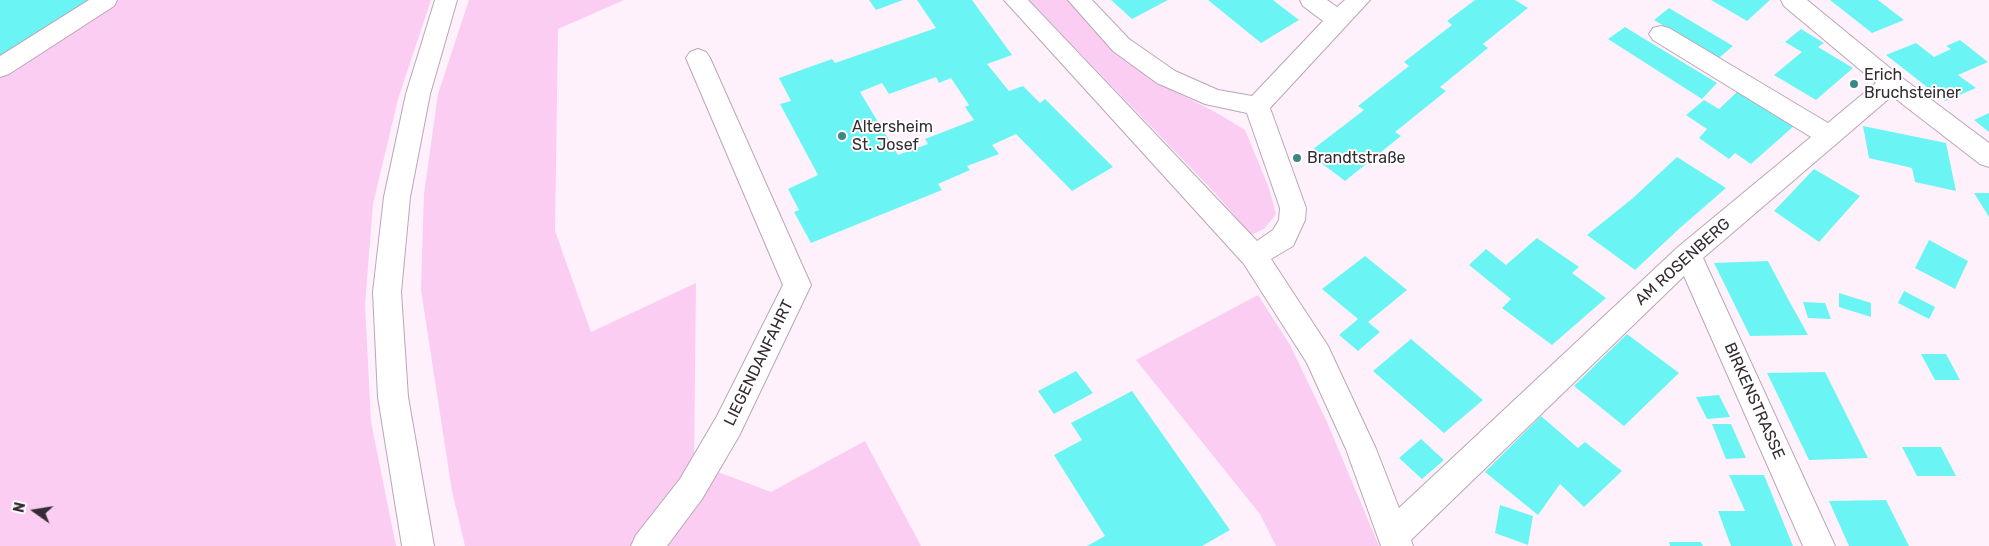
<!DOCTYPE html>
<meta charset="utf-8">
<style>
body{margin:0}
#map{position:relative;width:1989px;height:546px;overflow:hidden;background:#fef1fb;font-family:Rubik,sans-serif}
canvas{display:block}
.north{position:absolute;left:10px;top:486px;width:50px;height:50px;-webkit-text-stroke:4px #fff;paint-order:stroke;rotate:283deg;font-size:14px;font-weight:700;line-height:20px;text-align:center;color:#342c32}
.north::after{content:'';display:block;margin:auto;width:18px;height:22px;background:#342c32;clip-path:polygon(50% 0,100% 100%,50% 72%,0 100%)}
</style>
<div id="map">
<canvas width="1989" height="546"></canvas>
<div class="north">N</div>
</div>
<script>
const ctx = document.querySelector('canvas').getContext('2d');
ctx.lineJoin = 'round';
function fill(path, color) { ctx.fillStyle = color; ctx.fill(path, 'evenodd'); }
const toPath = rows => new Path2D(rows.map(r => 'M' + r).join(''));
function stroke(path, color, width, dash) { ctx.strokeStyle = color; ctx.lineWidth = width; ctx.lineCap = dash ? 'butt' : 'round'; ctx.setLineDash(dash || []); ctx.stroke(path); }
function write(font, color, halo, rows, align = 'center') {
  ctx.font = font + ' Rubik,sans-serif'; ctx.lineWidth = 4; ctx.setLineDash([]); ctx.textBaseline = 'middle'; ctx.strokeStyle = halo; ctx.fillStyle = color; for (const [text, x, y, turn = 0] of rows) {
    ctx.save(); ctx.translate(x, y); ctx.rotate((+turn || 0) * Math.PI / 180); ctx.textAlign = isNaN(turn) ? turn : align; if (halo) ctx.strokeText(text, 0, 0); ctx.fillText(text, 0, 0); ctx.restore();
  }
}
const green = toPath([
 [116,0,431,0,398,99,373,204,365,305,371,422,396,546,0,546,0,75],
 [469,0,624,0,558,29,555,231,591,332,696,283,694,463,771,492,865,441,921,546,465,546,452,491,421,290,424,194,438,94],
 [1029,0,1068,0,1094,31,1150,79,1217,113,1245,130,1269,188,1276,214,1264,229,1251,235,1216,194],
 [1258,295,1290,345,1327,422,1379,546,1276,546,1260,514,1136,360]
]);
const building = toPath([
 [0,0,90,0,0,57],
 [869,0,903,0,876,10],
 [917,0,972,0,1012,55,987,64,1009,91,1023,86,1040,103,1045,99,1113,167,1072,191,1016,134,992,145,999,154,967,166,970,170,938,184,942,190,811,243,794,212,799,210,788,189,818,175,780,104,791,101,779,78,832,59,835,63,936,28],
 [936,77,939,83,951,78,969,105,965,107,974,120,925,139,928,144,898,155,860,92,882,83,889,94],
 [1111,0,1168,0,1132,19],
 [1208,0,1273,0,1299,20,1261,43],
 [1475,0,1515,0,1528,8,1483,44,1488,48,1440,87,1446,91,1395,132,1401,136,1345,181,1308,153,1364,110,1358,106,1409,66,1404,62,1452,25,1447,21],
 [1711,0,1770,0,1747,21],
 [1830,0,1878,0,1904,20,1872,33],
 [1669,8,1733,46,1719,58,1654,20],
 [1625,27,1717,83,1702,99,1608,39],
 [1801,29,1824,43,1818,47,1853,68,1816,100,1774,75,1802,52,1785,42],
 [1960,40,1988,62,1958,75,1976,88,1945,101,1886,55,1916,43,1934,57,1951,49,1946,46],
 [1737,92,1794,126,1751,164,1735,153,1729,159,1699,138,1707,129,1686,115,1704,100,1719,109],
 [1989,113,1989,132,1974,120],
 [1863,126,1946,143,1956,191,1915,182,1912,168,1869,158],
 [1677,157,1726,188,1680,228,1635,270,1587,235,1633,198],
 [1814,169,1860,196,1819,242,1774,211],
 [1974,193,1989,193,1989,217],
 [1537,238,1579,267,1572,273,1606,298,1552,345,1502,308,1511,299,1469,265,1486,249,1506,265],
 [1929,240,1968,261,1955,289,1915,268],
 [1365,256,1407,290,1368,322,1380,332,1358,351,1339,335,1358,319,1322,289],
 [1768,261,1787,297,1808,335,1750,336,1714,263],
 [1904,291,1935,307,1929,319,1898,303],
 [1839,293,1871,303,1871,317,1839,307],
 [1803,302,1825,303,1831,319,1808,318],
 [1627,334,1679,373,1624,426,1574,386],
 [1411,339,1483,400,1444,433,1373,371],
 [1921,354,1946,354,1960,380,1935,380],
 [1076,371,1093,393,1054,414,1038,391],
 [1825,372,1868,458,1809,460,1767,373],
 [1132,391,1230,530,1202,546,1087,546,1105,536,1054,455,1082,440,1071,423],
 [1719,395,1730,417,1707,419,1696,397],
 [1541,416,1578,448,1585,442,1622,471,1584,507,1560,484,1538,515,1485,472],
 [1712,424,1731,424,1746,458,1726,459],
 [1421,439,1444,460,1422,479,1399,458],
 [1902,447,1941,447,1956,476,1917,476],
 [1729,475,1764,475,1793,546,1731,546,1718,511,1745,511],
 [1886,500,1909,546,1849,546,1829,501],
 [1500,505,1533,516,1528,545,1495,533],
 [1669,542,1701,542,1703,546,1670,546]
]);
const minor = toPath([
 [89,0,117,0,114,6,9,74,0,77,0,56,89,0],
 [1004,0,1028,0,1257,241,1273,230,1279,220,1280,208,1247,113,1205,104,1157,83,1113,51,1068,0,1092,0,1129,39,1175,71,1218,90,1252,96,1323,21,1303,6,1300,0,1327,0,1337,7,1345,0,1370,0,1270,108,1306,208,1305,220,1293,246,1271,259,1328,346,1376,449,1399,508,1678,247,1811,137,1653,40,1649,34,1653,28,1661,26,1669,28,1828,123,1876,83,1784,6,1781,0,1807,0,1901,77,1989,143,1989,167,1980,164,1892,96,1703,258,1835,546,1803,546,1684,276,1411,540,1413,546,1381,546,1346,449,1307,363,1244,264,1004,0],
 [698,49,706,52,710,58,811,285,739,436,702,499,667,546,631,546,636,535,680,479,717,416,783,285,686,58,690,52,698,49]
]);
const major = toPath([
 [435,0,457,0,430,94,410,197,401,292,408,397,434,546,402,546,378,397,373,292,384,197,406,94,435,0]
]);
const markers = [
 [1854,84,5,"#3e8685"],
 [842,136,5,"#3e8685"],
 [1297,158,5,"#3e8685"]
];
const poiNames = [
 ["Erich",1864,75],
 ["Bruchsteiner",1864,93],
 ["Altersheim",852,127],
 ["St. Josef",852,145],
 ["Brandtstraße",1307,158]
];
const streetNames = [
 ["AM ROSENBERG",1683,262,-42],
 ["LIEGENDANFAHRT",759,363,-64],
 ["BIRKENSTRASSE",1754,401,66]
];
fill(green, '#fbcdf2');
fill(building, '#6af5f4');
stroke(minor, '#baa6b6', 2);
stroke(major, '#baa6b6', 2);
fill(minor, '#fff');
fill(major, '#fff');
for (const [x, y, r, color] of markers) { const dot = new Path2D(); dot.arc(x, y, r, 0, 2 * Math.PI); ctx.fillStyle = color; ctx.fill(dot); stroke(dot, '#fff', 2); }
write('16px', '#342c32', '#fff', poiNames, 'left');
write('16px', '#342c32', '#fff', streetNames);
</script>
